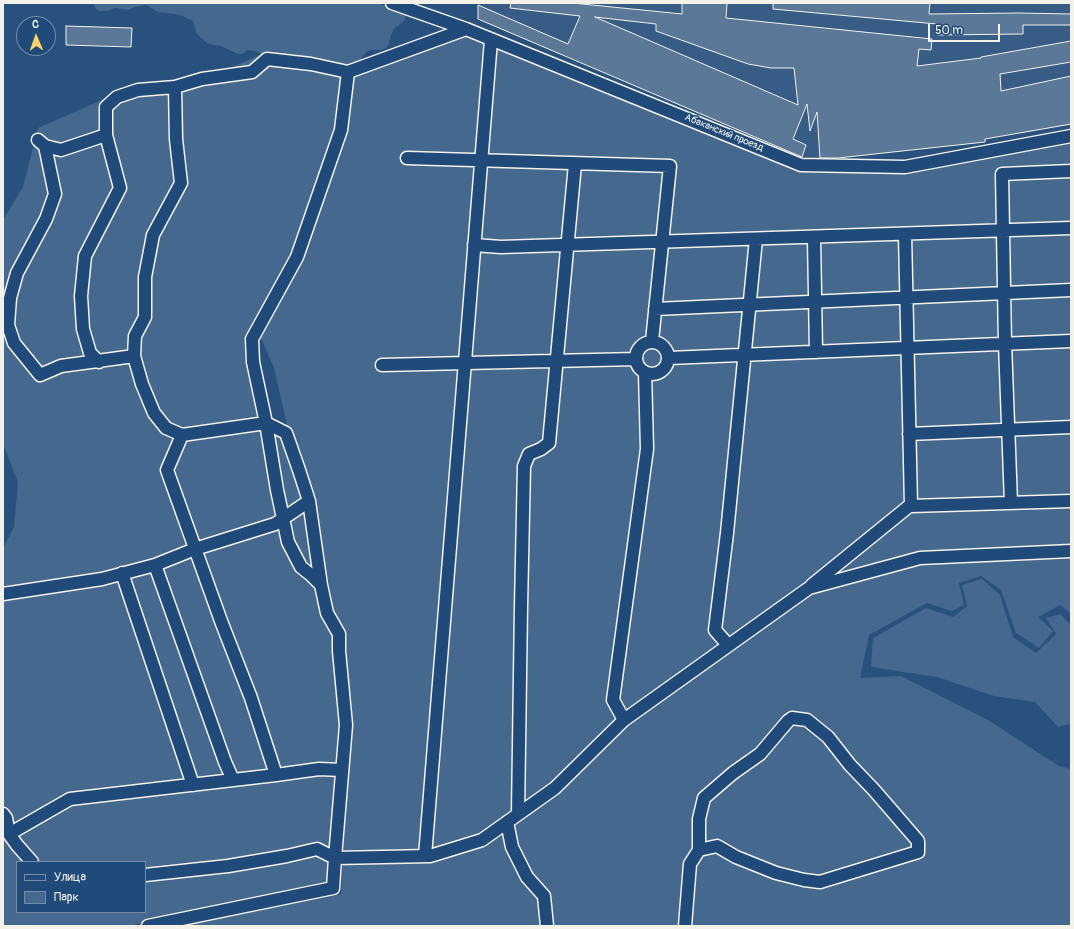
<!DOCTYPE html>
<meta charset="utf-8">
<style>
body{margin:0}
#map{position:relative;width:1074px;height:929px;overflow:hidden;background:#28517e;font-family:Pangolin,sans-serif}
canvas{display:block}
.frame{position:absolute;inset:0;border:4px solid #f4f1e8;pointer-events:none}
.legend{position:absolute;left:16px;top:861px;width:130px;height:52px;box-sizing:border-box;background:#1f4a7a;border:1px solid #748da6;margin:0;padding:5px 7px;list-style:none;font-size:12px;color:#f4f1e8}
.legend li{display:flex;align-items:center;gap:8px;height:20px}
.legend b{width:20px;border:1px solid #748da6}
.north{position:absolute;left:16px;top:16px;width:40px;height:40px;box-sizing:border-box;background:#1f4a7a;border:1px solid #748da6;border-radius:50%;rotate:358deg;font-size:11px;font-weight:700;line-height:16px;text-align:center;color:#f4f1e8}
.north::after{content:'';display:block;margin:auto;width:14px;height:18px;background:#ffd166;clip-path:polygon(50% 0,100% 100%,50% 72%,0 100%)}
.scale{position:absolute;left:928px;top:24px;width:72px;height:18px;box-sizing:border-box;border:2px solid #f4f1e8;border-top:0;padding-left:5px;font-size:12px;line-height:14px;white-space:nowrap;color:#f4f1e8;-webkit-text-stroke:3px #1f4a7a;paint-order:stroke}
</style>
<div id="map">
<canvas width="1074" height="929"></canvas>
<div class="frame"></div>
<ul class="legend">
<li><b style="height:5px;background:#1f4a7a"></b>Улица</li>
<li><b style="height:11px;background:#45688e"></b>Парк</li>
</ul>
<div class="north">С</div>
<div class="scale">50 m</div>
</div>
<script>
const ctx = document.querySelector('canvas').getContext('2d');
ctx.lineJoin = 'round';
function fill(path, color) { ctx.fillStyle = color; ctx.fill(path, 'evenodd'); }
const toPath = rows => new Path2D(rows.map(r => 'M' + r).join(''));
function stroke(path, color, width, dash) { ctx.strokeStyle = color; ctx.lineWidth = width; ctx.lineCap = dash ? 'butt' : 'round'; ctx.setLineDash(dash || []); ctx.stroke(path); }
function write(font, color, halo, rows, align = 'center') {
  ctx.font = font + ' Pangolin,sans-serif'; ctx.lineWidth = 3; ctx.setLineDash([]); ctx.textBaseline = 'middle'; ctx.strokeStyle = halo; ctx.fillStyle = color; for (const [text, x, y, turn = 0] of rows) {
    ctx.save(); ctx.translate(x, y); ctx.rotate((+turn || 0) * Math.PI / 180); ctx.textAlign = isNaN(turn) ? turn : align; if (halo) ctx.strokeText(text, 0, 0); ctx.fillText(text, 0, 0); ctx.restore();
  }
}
const built = toPath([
 [478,3,1071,3,1071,125,988,139,985,142,821,160,802,157,478,19]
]);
const green = toPath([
 [93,3,377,3,404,13,406,16,405,19,404,21,393,30,391,35,389,44,386,48,381,50,370,50,367,51,360,60,355,65,337,130,292,256,247,339,266,430,283,439,304,498,334,633,342,725,330,881,321,886,128,926,3,926,3,548,14,527,18,482,3,444,3,220,23,187,38,128,127,89,219,73,262,54,254,51,247,50,242,54,238,54,221,46,214,45,207,43,198,35,196,32,193,21,183,16,176,14,158,12,146,5,135,7,128,10,117,8,114,8,107,11,99,11,96,9],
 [17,862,145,862,145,912,17,912],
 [465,37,801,172,908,173,1002,152,1071,139,1071,614,1060,605,1038,617,1053,631,1039,648,1016,633,1001,590,981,576,959,583,964,605,952,611,927,603,869,635,860,678,901,676,988,720,1059,766,1071,769,1071,926,184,926,341,894,350,725,315,495,288,429,274,368,261,338,303,258,347,131,354,76],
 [982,579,1000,595,1013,637,1036,653,1056,634,1046,618,1061,614,1071,626,1071,724,1058,727,1035,702,994,696,937,677,871,667,873,638,926,608,953,617,967,606,962,585]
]);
const building = toPath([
 [511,3,572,3,682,14,682,3,727,3,726,18,932,39,931,50,919,49,917,66,981,58,981,57,1071,41,1071,62,1000,74,1001,91,1071,76,1071,124,985,139,985,142,838,158,820,158,817,112,810,131,807,104,793,139,806,145,802,157,478,19,478,5,568,44,580,16,510,8,511,3],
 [595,17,656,24,656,31,748,64,771,68,794,68,798,105,595,17],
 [773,3,930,3,929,14,1019,13,1071,14,1071,25,1023,25,1023,34,937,35,937,24,773,9,773,3],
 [66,26,132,28,131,47,66,45,66,26]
]);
const minor = toPath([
 [392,3,466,29,801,165,905,167,1071,136],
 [175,87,176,139,181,183,153,235,145,277,145,317,135,336,134,356,142,384,154,413,166,428,182,435,167,470,221,621,251,698,276,775],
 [38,140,45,146,61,150,106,135,106,107,117,97,138,90,175,87,202,79,252,72,267,59,311,64,348,72,466,29],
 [45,146,55,194,46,219,17,273,10,298,8,325,14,343,40,375,61,366,134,356],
 [407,158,670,166,652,341],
 [814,237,816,352],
 [474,245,501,247,1071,228],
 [655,309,1071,290],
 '636 358a16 16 0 1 1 32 0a16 16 0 1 1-32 0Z',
 [669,358,1071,341],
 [99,362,90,353,83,329,81,296,85,256,120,188,106,135],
 [382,365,636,359],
 [909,434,1071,427],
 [182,435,266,423,277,490,288,542,301,567,311,575,321,585],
 [1011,503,1005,344,1002,174,1071,171],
 [911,506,1071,501],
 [155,565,225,762,233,780],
 [122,573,193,785],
 [812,585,908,507,911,506,905,234],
 [3,594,102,579,155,565,195,549,275,524,309,501],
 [728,645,715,630,727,533,756,239],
 [624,720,613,700,647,449,645,372],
 [3,814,6,818,9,834,70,799,276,775,319,769,342,770],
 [518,814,521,607,524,466,529,454,541,449,549,443,575,164],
 [507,822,512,847,527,877,544,896,547,926],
 [9,834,17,845,32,862],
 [425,856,491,40],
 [145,875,228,866,287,856,317,849,335,858,346,725,339,651,339,634,327,613,321,585,309,501,299,470,286,433,266,423,253,362,252,339,297,257,341,130,348,72],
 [148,926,333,888,335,858,430,856,482,840,555,788,624,720,809,588,920,558,1071,551],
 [685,926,690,864,699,850,699,819,704,798,733,773,760,754,788,721,792,718,807,720,828,737,850,765,874,790,918,841,918,852,820,882,804,880,776,873,736,857,717,846,699,850]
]);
const streetNames = [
 ["Абаканский проезд",724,133,22]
];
fill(built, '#375d86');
fill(green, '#45688e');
fill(building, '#5b7899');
stroke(building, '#f4f1e8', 1);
stroke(minor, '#f4f1e8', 15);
stroke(minor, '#1f4a7a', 12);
write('10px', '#f4f1e8', '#1f4a7a', streetNames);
</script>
